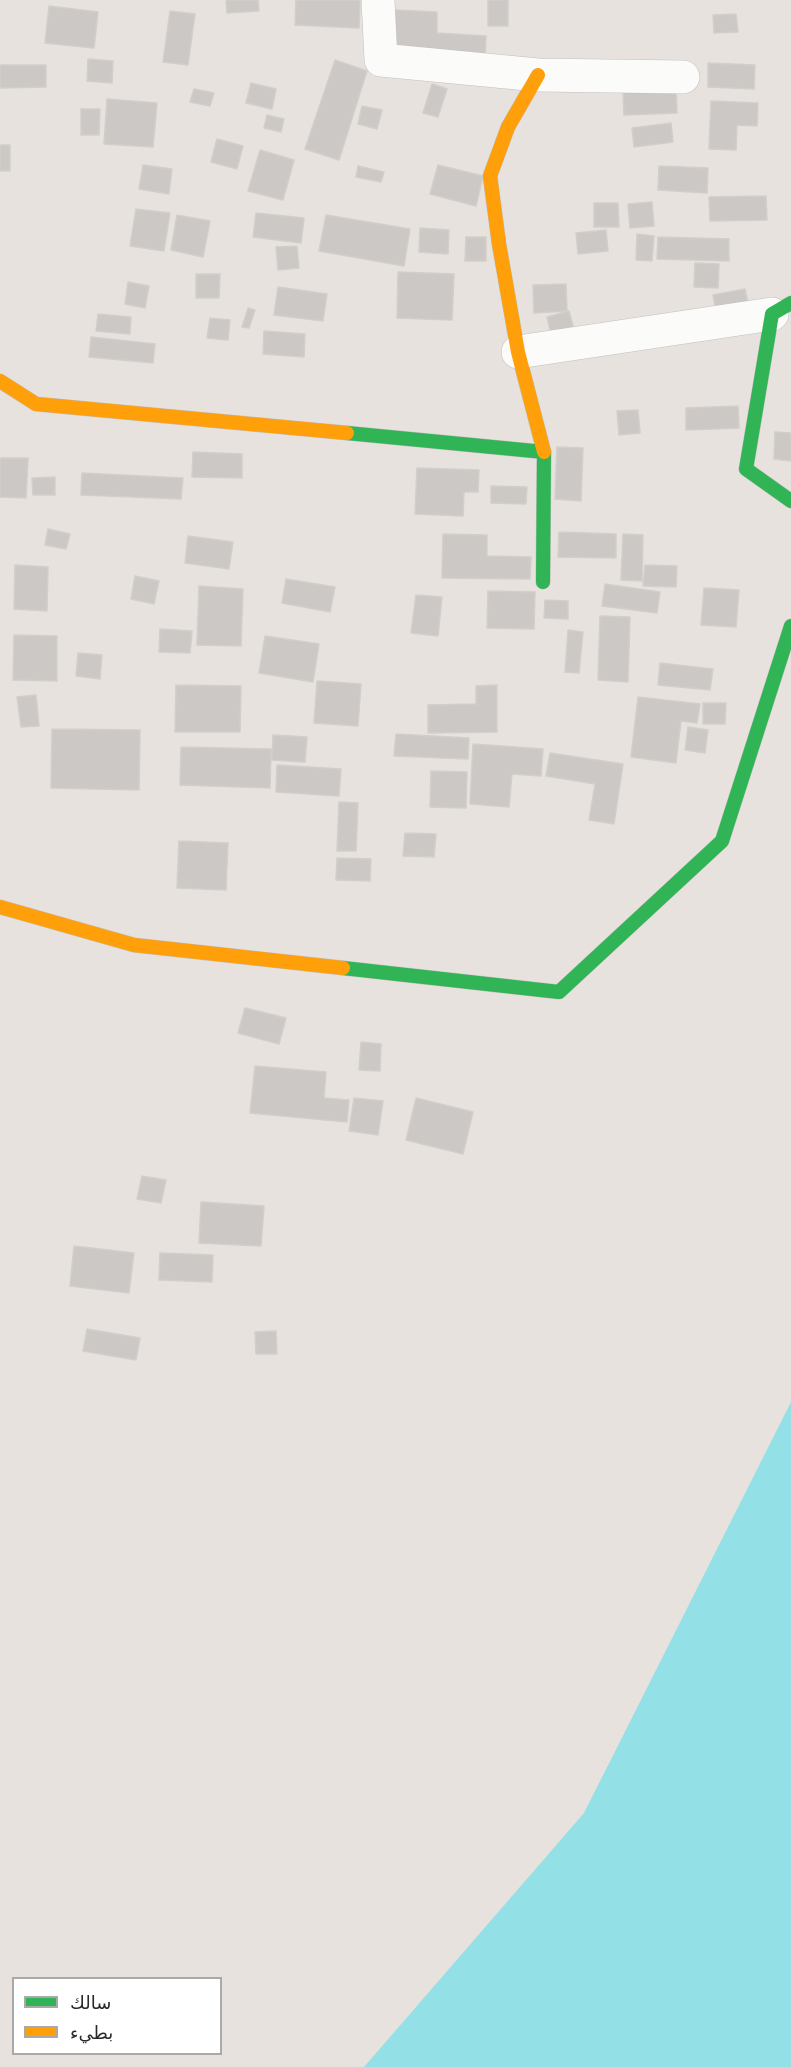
<!DOCTYPE html>
<meta charset="utf-8">
<style>
body{margin:0}
#map{position:relative;width:791px;height:2067px;overflow:hidden;background:#e7e2de;font-family:"DejaVu Sans","Noto Sans Arabic",sans-serif}
canvas{display:block}
.legend{position:absolute;left:12px;top:1977px;width:210px;height:78px;box-sizing:border-box;background:#fff;border:2px solid #a9a9a9;margin:0;padding:8px 10px;list-style:none;font-size:18px;color:#292929}
.legend li{display:flex;align-items:center;gap:12px;height:30px}
.legend b{width:30px;border:2px solid #a9a9a9}
</style>
<div id="map">
<canvas width="791" height="2067"></canvas>
<ul class="legend">
<li><b style="height:8px;background:#30b455"></b>سالك</li>
<li><b style="height:8px;background:#ff9f0a"></b>بطيء</li>
</ul>
</div>
<script>
const ctx = document.querySelector('canvas').getContext('2d');
ctx.lineJoin = 'round';
function fill(path, color) { ctx.fillStyle = color; ctx.fill(path, 'evenodd'); }
const toPath = rows => new Path2D(rows.map(r => 'M' + r).join(''));
function stroke(path, color, width, dash) { ctx.strokeStyle = color; ctx.lineWidth = width; ctx.lineCap = dash ? 'butt' : 'round'; ctx.setLineDash(dash || []); ctx.stroke(path); }
const water = toPath([
 [791,1402,791,2067,364,2067,584,1813]
]);
const building = toPath([
 [226,0,258,0,259,11,227,13,226,0],
 [296,0,360,0,359,28,295,25,296,0],
 [488,0,508,0,508,26,488,26,488,0],
 [49,6,98,12,94,48,45,43,49,6],
 [395,10,437,12,437,33,486,36,485,59,393,55,395,10],
 [170,11,195,14,188,65,163,62,170,11],
 [736,14,738,32,714,33,713,15,736,14],
 [88,59,113,61,112,83,87,81,88,59],
 [335,60,367,71,339,160,305,149,335,60],
 [708,63,755,65,754,89,708,87,708,63],
 [0,65,46,65,46,87,0,88,0,65],
 [251,83,276,89,272,109,246,103,251,83],
 [432,84,447,89,438,117,423,113,432,84],
 [676,88,677,113,624,115,623,90,676,88],
 [194,89,214,93,210,106,190,102,194,89],
 [107,99,157,103,153,147,104,144,107,99],
 [711,101,758,103,757,126,737,125,736,150,709,149,711,101],
 [362,106,382,110,377,129,358,124,362,106],
 [81,109,100,109,99,135,81,135,81,109],
 [267,115,284,119,281,132,264,128,267,115],
 [671,123,673,142,634,147,632,128,671,123],
 [217,139,243,146,237,169,211,162,217,139],
 [0,145,10,145,10,171,0,171,0,145],
 [260,150,294,160,283,200,248,191,260,150],
 [143,165,172,169,169,194,139,189,143,165],
 [438,165,483,176,476,206,430,194,438,165],
 [358,166,384,172,381,182,356,177,358,166],
 [659,166,708,168,707,193,658,190,659,166],
 [766,196,767,220,710,221,709,197,766,196],
 [652,202,654,226,630,228,628,204,652,202],
 [594,203,618,203,619,227,594,227,594,203],
 [136,209,170,213,164,251,130,246,136,209],
 [256,213,304,218,301,243,253,237,256,213],
 [177,215,210,221,203,257,171,250,177,215],
 [326,215,410,229,404,266,319,251,326,215],
 [420,228,449,230,448,254,419,252,420,228],
 [606,230,608,251,578,254,576,233,606,230],
 [637,234,654,236,652,261,636,260,637,234],
 [466,237,486,237,486,261,465,261,466,237],
 [658,237,729,239,729,261,657,259,658,237],
 [297,246,299,268,278,270,276,247,297,246],
 [695,263,719,264,718,288,694,287,695,263],
 [398,272,454,274,452,320,397,318,398,272],
 [196,274,220,274,219,298,196,298,196,274],
 [128,282,149,286,145,308,125,304,128,282],
 [566,284,567,311,534,313,533,285,566,284],
 [278,287,327,294,323,321,274,315,278,287],
 [745,289,749,309,717,315,713,295,745,289],
 [248,308,255,310,249,328,242,327,248,308],
 [569,311,575,333,552,338,547,317,569,311],
 [98,314,131,317,130,334,96,331,98,314],
 [210,318,230,320,228,340,207,338,210,318],
 [264,331,305,334,304,357,263,354,264,331],
 [91,337,155,344,153,363,89,357,91,337],
 [738,406,739,428,686,430,686,408,738,406],
 [638,410,640,433,619,435,617,411,638,410],
 [775,432,791,433,791,461,774,459,775,432],
 [557,447,583,448,581,501,555,499,557,447],
 [193,452,242,454,242,478,192,477,193,452],
 [0,458,28,458,26,498,0,497,0,458],
 [417,468,479,470,478,492,464,492,463,516,415,514,417,468],
 [82,473,183,478,181,499,81,495,82,473],
 [55,477,55,495,33,495,32,478,55,477],
 [491,486,527,487,526,504,491,503,491,486],
 [48,529,70,534,66,549,45,545,48,529],
 [559,532,616,534,616,558,558,557,559,532],
 [443,534,487,535,487,556,531,557,530,579,442,578,443,534],
 [623,534,643,535,642,581,621,580,623,534],
 [188,536,233,542,229,569,185,563,188,536],
 [15,565,48,567,47,611,14,609,15,565],
 [645,565,677,566,676,587,643,586,645,565],
 [135,576,159,581,154,604,131,599,135,576],
 [286,579,335,587,330,612,282,603,286,579],
 [605,584,660,592,657,613,602,606,605,584],
 [199,586,243,589,241,646,197,645,199,586],
 [704,588,739,590,736,627,701,625,704,588],
 [488,591,535,592,534,629,487,628,488,591],
 [416,595,442,597,438,636,411,633,416,595],
 [545,600,568,601,568,619,544,618,545,600],
 [600,616,630,617,628,682,598,680,600,616],
 [160,629,192,631,190,653,159,652,160,629],
 [568,630,583,632,579,673,565,672,568,630],
 [14,635,57,636,57,681,13,680,14,635],
 [265,636,319,644,313,682,259,673,265,636],
 [78,653,102,655,100,679,76,676,78,653],
 [660,663,713,669,710,690,658,685,660,663],
 [317,681,361,684,358,726,314,723,317,681],
 [176,685,241,686,240,732,175,732,176,685],
 [497,685,497,732,428,733,428,705,476,704,476,686,497,685],
 [36,695,39,726,21,727,17,697,36,695],
 [638,697,700,704,697,723,681,721,676,763,631,757,638,697],
 [703,703,726,703,725,724,703,724,703,703],
 [688,727,708,730,705,753,685,750,688,727],
 [52,729,140,730,139,790,51,788,52,729],
 [396,734,469,738,468,759,394,756,396,734],
 [273,735,307,737,305,762,272,760,273,735],
 [473,744,543,749,541,776,512,774,509,807,470,804,473,744],
 [181,747,271,749,270,788,180,785,181,747],
 [550,753,623,764,614,824,589,820,595,784,546,776,550,753],
 [277,765,341,769,339,796,276,792,277,765],
 [431,771,467,772,466,808,430,807,431,771],
 [339,802,358,803,356,851,337,851,339,802],
 [405,833,436,834,434,857,403,856,405,833],
 [179,841,228,843,226,890,177,888,179,841],
 [337,858,371,859,370,881,336,880,337,858],
 [245,1008,286,1018,279,1044,238,1033,245,1008],
 [361,1042,381,1044,380,1071,359,1070,361,1042],
 [255,1066,326,1072,324,1098,349,1100,347,1122,250,1113,255,1066],
 [354,1098,383,1101,378,1135,349,1131,354,1098],
 [416,1098,473,1112,463,1154,406,1140,416,1098],
 [142,1176,166,1180,161,1203,137,1199,142,1176],
 [201,1202,264,1206,261,1246,199,1243,201,1202],
 [74,1246,134,1253,129,1293,70,1286,74,1246],
 [160,1253,213,1255,212,1282,159,1280,160,1253],
 [87,1329,140,1338,136,1360,83,1351,87,1329],
 [276,1331,277,1354,256,1354,255,1332,276,1331]
]);
const street = toPath([
 [378,0,381,60,538,75,683,77],
 [518,352,772,314]
]);
const fast = toPath([
 [791,303,772,314,746,469,791,501],
 [347,433,544,452,543,582],
 [343,968,559,992,722,841,791,626]
]);
const slow = toPath([
 [538,75,508,127,490,176,499,244,518,352,544,452],
 [0,381,36,404,347,433],
 [0,907,134,945,343,968]
]);
fill(water, '#93e0e7');
fill(building, '#ccc8c5');
stroke(building, '#d2ceca', 1.5);
stroke(street, '#c1bfbf', 34);
stroke(fast, '#c1bfbf', 15);
stroke(slow, '#c1bfbf', 15);
stroke(street, '#fbfbfa', 33);
stroke(fast, '#30b455', 14);
stroke(slow, '#ff9f0a', 14);
</script>
